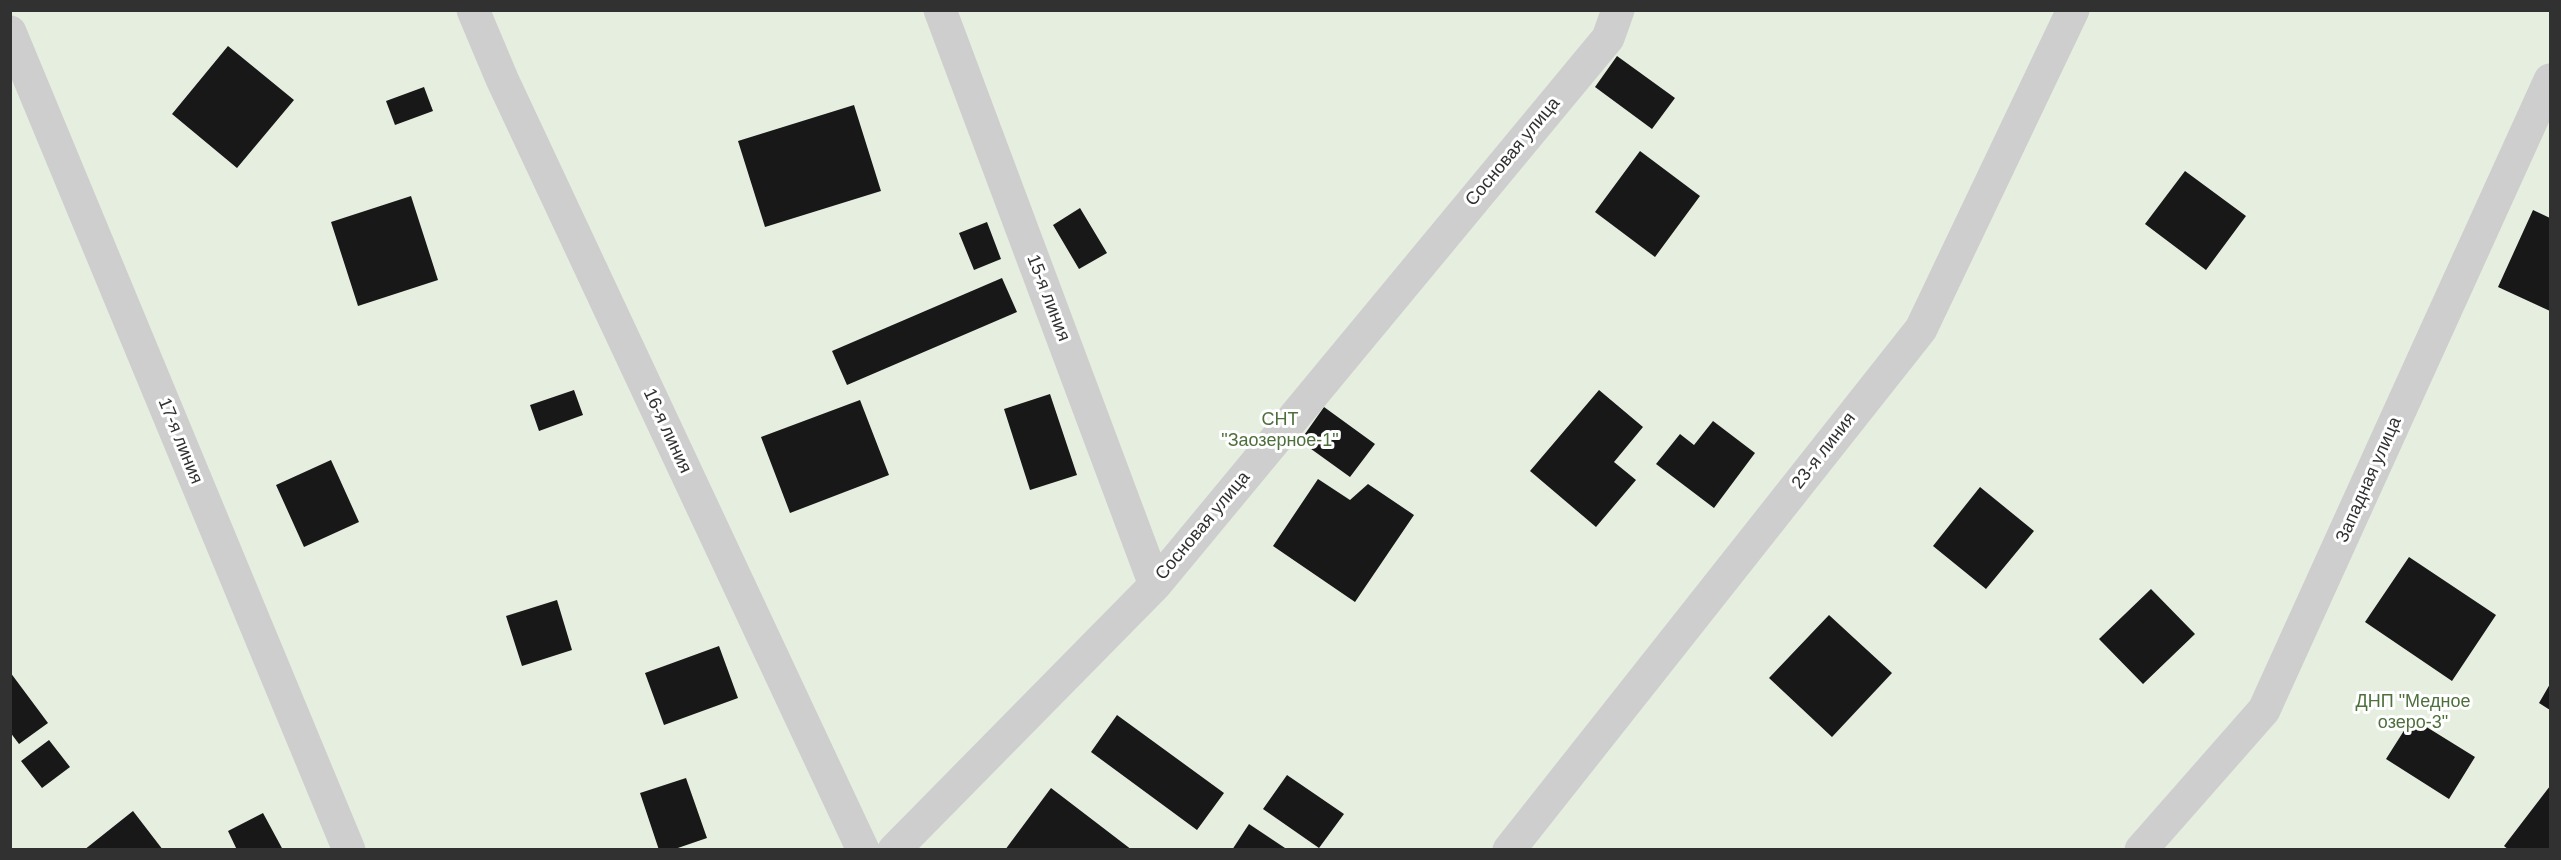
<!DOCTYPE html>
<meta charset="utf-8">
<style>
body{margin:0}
#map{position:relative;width:2561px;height:860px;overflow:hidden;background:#fff;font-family:Arial,sans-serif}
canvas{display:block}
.frame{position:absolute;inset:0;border:12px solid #313131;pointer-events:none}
</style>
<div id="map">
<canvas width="2561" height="860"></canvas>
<div class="frame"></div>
</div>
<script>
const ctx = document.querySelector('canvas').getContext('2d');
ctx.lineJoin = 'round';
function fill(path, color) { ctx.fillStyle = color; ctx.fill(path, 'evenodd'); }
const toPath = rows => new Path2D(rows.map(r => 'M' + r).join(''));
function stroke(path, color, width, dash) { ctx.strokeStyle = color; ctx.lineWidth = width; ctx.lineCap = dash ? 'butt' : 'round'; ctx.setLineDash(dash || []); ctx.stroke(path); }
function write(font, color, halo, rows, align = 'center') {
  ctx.font = font + ' Arial,sans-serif'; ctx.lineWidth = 6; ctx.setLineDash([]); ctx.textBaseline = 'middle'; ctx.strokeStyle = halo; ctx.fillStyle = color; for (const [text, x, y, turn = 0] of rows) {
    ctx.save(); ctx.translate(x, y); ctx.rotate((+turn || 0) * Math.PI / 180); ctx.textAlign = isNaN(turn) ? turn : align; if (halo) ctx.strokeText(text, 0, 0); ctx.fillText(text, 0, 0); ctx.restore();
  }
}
const green = toPath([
 [10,11,2550,11,2550,849,11,849]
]);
const building = toPath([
 [228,46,294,100,237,168,172,114],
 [1617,56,1675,98,1652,129,1595,87],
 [424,87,433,111,395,125,386,101],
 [854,105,881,191,765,227,738,141],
 [1640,151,1700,196,1655,257,1595,212],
 [2185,171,2246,216,2206,270,2145,224],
 [411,196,438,280,358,306,331,222],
 [1080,208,1107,253,1079,269,1053,225],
 [2533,210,2550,218,2550,311,2498,287],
 [987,222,1001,259,974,270,959,233],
 [1002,278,1017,312,847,385,832,351],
 [574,390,583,415,539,431,530,405],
 [1599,390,1643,427,1614,462,1636,480,1596,527,1530,471],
 [1050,394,1077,475,1030,490,1004,409],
 [860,400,889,475,790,513,761,437],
 [1324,407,1375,444,1350,477,1300,441],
 [1713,421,1755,453,1714,508,1656,464,1680,434,1694,445],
 [331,460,359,522,304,547,276,485],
 [1318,479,1350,500,1368,484,1414,515,1355,602,1273,546],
 [1980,487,2034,531,1986,589,1933,546],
 [2409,557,2496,615,2452,681,2365,622],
 [2151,589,2195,634,2143,684,2099,639],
 [557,600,572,650,522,666,506,616],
 [1829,615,1892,673,1832,737,1769,678],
 [719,646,738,698,664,725,645,673],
 [10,672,48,723,19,744,10,732],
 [2550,684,2550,710,2539,703],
 [1117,715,1224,793,1197,830,1091,752],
 [2412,718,2475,757,2449,799,2386,759],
 [49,740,70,767,42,788,21,761],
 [1287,775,1344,814,1319,848,1263,809],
 [686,778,707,838,672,850,659,850,640,793],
 [2550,786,2550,850,2509,850,2504,846],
 [1051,788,1132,850,1005,850],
 [133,811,163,850,84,850],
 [263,813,283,850,237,850,228,831],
 [1249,824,1288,850,1232,850]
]);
const minor = toPath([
 [473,10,502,79,863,850],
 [940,10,1155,585],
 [10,32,349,850],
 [894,850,1155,585,1608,38,1618,10],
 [1509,850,1921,329,2073,10],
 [2141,850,2264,710,2550,80]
]);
const streetNames = [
 ["Сосновая улица",1513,152,-50],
 ["15-я линия",1048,298,69],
 ["16-я линия",667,431,65],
 ["17-я линия",180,441,68],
 ["23-я линия",1824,451,-52],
 ["Западная улица",2369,480,-66],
 ["Сосновая улица",1203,526,-50]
];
const parkNames = [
 ["СНТ",1280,420],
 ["\"Заозерное-1\"",1280,441],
 ["ДНП \"Медное",2413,702],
 ["озеро-3\"",2413,723]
];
fill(green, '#e5eedf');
fill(building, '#181818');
stroke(minor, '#cecece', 33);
write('18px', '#313131', '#fff', streetNames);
write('18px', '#4d6f3c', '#fff', parkNames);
</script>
